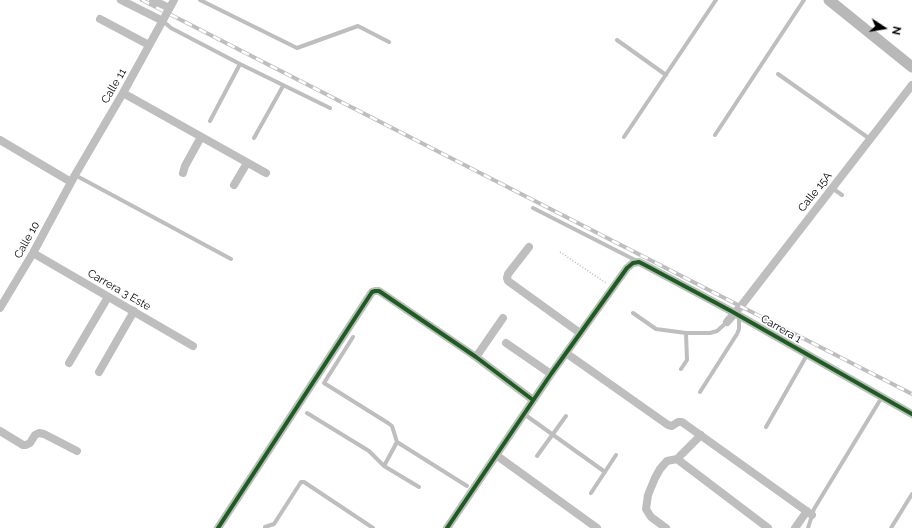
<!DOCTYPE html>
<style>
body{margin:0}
#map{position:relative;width:912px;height:528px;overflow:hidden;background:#fff;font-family:Raleway,sans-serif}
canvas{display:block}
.north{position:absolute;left:864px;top:8px;width:40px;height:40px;-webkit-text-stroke:3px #fff;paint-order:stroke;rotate:102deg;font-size:11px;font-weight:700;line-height:16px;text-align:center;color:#000}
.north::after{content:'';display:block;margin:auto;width:14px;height:18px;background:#000;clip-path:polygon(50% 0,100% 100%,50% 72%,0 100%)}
</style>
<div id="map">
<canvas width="912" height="528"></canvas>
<div class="north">N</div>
</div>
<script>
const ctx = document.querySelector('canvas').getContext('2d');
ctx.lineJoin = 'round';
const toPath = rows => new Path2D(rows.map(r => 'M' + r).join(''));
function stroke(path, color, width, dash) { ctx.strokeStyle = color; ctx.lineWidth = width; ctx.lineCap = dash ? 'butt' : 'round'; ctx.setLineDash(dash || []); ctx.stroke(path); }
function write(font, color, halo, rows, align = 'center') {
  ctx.font = font + ' Raleway,sans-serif'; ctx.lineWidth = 3.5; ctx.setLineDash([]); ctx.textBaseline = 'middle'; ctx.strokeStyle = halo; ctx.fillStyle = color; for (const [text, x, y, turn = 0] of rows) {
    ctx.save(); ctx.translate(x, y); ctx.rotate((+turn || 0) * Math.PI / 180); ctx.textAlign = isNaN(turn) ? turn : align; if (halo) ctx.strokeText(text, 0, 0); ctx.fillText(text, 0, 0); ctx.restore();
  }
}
const path = toPath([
 [560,252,606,283]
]);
const service = toPath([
 [200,0,297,48,358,26,389,42],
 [163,21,171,28,240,64,330,108],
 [617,40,666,75],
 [778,74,870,139],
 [210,121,240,64],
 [715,135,804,0],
 [624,137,716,0],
 [254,138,283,86],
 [75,175,231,259],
 [832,188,842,195],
 [533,208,637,261],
 [633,313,656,329,686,333,710,333,717,331,727,322],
 [353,337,324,383,388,423,392,426,397,442,467,486],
 [681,369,687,360,686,333],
 [700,392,737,334,739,329,739,316],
 [307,413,369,451,384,466,419,487],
 [524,414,605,472],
 [766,427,807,355],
 [537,456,566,416],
 [384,466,397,442],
 [591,493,616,455],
 [265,527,274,524,301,482,304,482,373,528],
 [808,528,814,509,882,397],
 [891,528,912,494]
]);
const minor = toPath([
 [121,0,163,21],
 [153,0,169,8],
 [100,19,149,45],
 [123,93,266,173],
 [0,140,71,182],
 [183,173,185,166,201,137],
 [234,185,247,163],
 [529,247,508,274,507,278,508,281,580,333],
 [33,253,193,346],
 [0,308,33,253,75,175,123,93,174,0],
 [727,322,741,306,912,85],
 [506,343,551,374],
 [566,353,668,425,672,426,678,422,682,422,812,515],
 [476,357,503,318],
 [69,363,108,297],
 [99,372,134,311],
 [0,431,23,445,26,445,30,443,35,435,39,433,44,434,77,451],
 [496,455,597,528],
 [677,459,768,528],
 [218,528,372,292,375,291,379,291,476,357,533,400],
 [447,528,551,374,627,268,633,263,639,262,645,265,731,311,912,414],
 [666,528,651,517,646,509,648,495,655,478,660,469,667,461,677,459,701,435],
 [795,528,807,511]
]);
const secondary = toPath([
 [829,0,912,67]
]);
const rail = toPath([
 [142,0,912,394]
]);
const cycleway = toPath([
 [218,528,372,292,375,291,379,291,476,357,533,400],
 [447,528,551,374,627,268,633,263,639,262,645,265,731,311,912,414]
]);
const streetNames = [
 ["Calle 11",114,86,-60],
 ["Calle 15A",815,192,-52],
 ["Calle 10",27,240,-61],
 ["Carrera 3 Este",119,290,30],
 ["Carrera 1",781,329,30]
];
stroke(path, '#b9b9b9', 1.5, [1, 2]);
stroke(service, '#bebebe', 4);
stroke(minor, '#bebebe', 8);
stroke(secondary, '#b8b8b8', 11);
stroke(rail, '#bebebe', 4);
stroke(rail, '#fff', 2.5, [8]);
stroke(cycleway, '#1b5e20', 4);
write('11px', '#000', '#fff', streetNames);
</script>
